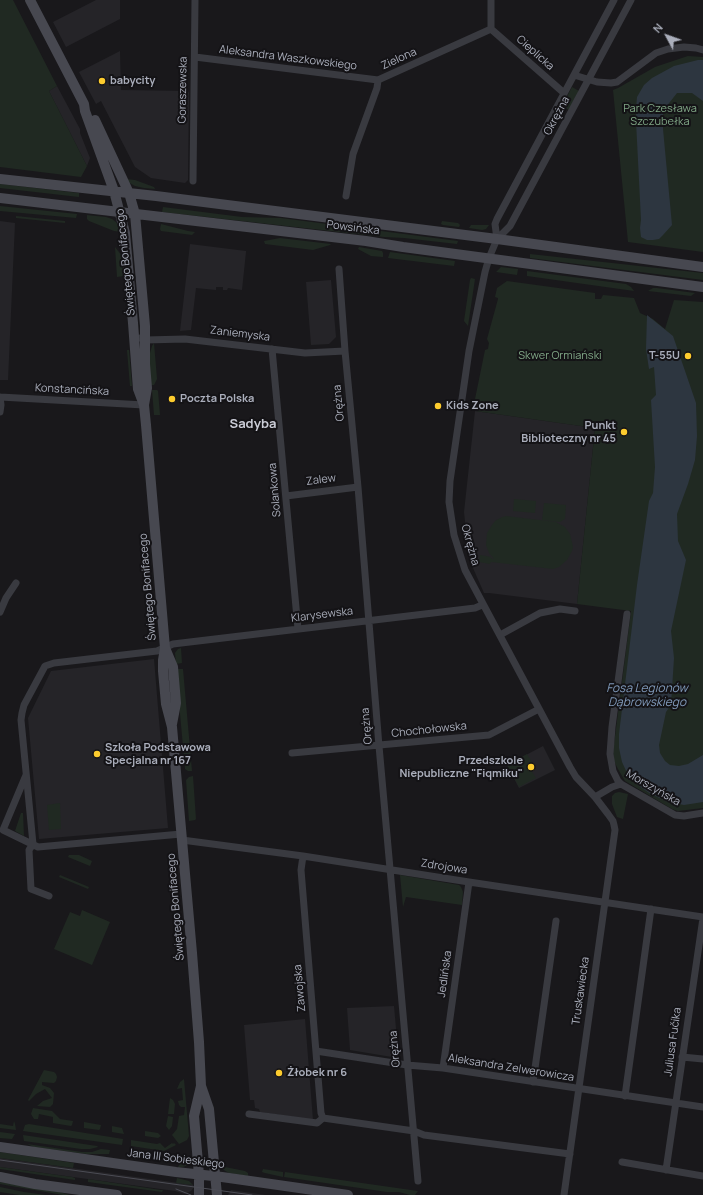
<!DOCTYPE html>
<meta charset="utf-8">
<style>
body{margin:0}
#map{position:relative;width:703px;height:1195px;overflow:hidden;background:#19181b;font-family:Manrope,sans-serif}
canvas{display:block}
.north{position:absolute;left:647px;top:16px;width:40px;height:40px;-webkit-text-stroke:3px #141316;paint-order:stroke;rotate:311deg;font-size:11px;font-weight:700;line-height:16px;text-align:center;color:#aaaebb}
.north::after{content:'';display:block;margin:auto;width:14px;height:18px;background:#aaaebb;clip-path:polygon(50% 0,100% 100%,50% 72%,0 100%)}
</style>
<div id="map">
<canvas width="703" height="1195"></canvas>
<div class="north">N</div>
</div>
<script>
const ctx = document.querySelector('canvas').getContext('2d');
ctx.lineJoin = 'round';
function fill(path, color) { ctx.fillStyle = color; ctx.fill(path, 'evenodd'); }
const toPath = rows => new Path2D(rows.map(r => 'M' + r).join(''));
function stroke(path, color, width, dash) { ctx.strokeStyle = color; ctx.lineWidth = width; ctx.lineCap = dash ? 'butt' : 'round'; ctx.setLineDash(dash || []); ctx.stroke(path); }
function write(font, color, halo, rows, align = 'center') {
  ctx.font = font + ' Manrope,sans-serif'; ctx.lineWidth = 4; ctx.setLineDash([]); ctx.textBaseline = 'middle'; ctx.strokeStyle = halo; ctx.fillStyle = color; for (const [text, x, y, turn = 0] of rows) {
    ctx.save(); ctx.translate(x, y); ctx.rotate((+turn || 0) * Math.PI / 180); ctx.textAlign = isNaN(turn) ? turn : align; if (halo) ctx.strokeText(text, 0, 0); ctx.fillText(text, 0, 0); ctx.restore();
  }
}
const built = toPath([
 [96,0,120,0,120,19,66,47,53,22],
 [120,51,121,90,188,91,189,93,188,180,185,183,151,178,135,167,101,101,96,104,79,72],
 [57,86,80,129,80,133,90,158,87,166,49,91],
 [0,221,15,223,8,380,0,380],
 [190,244,246,251,246,252,242,290,228,288,227,290,223,290,223,287,216,287,216,290,196,288,191,330,180,331],
 [331,280,336,337,329,344,311,345,306,282],
 [475,411,595,428,577,604,489,593,484,593,469,559,464,512],
 [154,659,168,828,39,839,28,718,51,671],
 [543,746,555,770,519,788,507,765],
 [394,1006,398,1051,392,1057,350,1050,347,1008],
 [305,1019,313,1120,260,1112,259,1109,255,1108,254,1100,250,1100,244,1025],
 [0,1158,193,1185,194,1187,191,1191,185,1194,175,1191,0,1167],
 [231,1190,266,1195,228,1195]
]);
const green = toPath([
 [0,0,13,0,57,86,49,91,87,166,81,177,0,167],
 [688,56,703,57,703,252,628,242,613,90,618,88,655,67],
 [572,87,579,91,569,110,562,106],
 [126,179,135,180,154,187,155,189,144,188,135,186,128,182],
 [0,184,79,193,79,197,0,188],
 [0,206,77,214,76,218,0,211],
 [163,207,242,217,281,218,458,241,457,244,404,238,384,237,162,212],
 [87,215,106,217,112,219,116,222,122,232,114,231,89,221,87,219],
 [16,216,65,221,65,223,16,218],
 [442,221,458,223,460,225,459,227,443,225,441,224],
 [161,224,188,231,195,232,192,235,161,231,160,229],
 [471,225,489,225,486,229,482,230,469,228],
 [280,238,331,244,330,245,313,250,265,244,264,241],
 [115,247,122,256,123,276,117,277],
 [359,247,382,251,383,253,383,257,371,256,358,249],
 [390,252,455,261,454,266,388,258],
 [530,254,703,273,703,280,530,258],
 [501,267,518,269,517,275,496,272],
 [527,271,626,284,631,287,634,291,527,276],
 [471,278,475,279,468,326,464,321,470,280],
 [507,281,595,293,595,299,601,299,603,295,634,298,640,313,653,319,665,329,674,300,703,302,703,808,678,811,672,809,625,781,618,769,614,761,613,752,631,611,577,604,595,428,475,411,477,402,475,399,485,350,488,349,489,343,487,339,498,299,498,298,495,297,497,288],
 [653,288,657,288,695,293,691,296,648,291],
 [154,343,157,379,154,385,151,385,149,363,150,353,152,346],
 [127,350,129,350,132,386,130,386],
 [152,390,157,390,158,391,160,415,154,415],
 [514,499,536,501,535,513,513,511],
 [544,503,566,505,565,519,560,522,542,520],
 [506,516,556,522,565,527,570,534,573,547,572,551,567,560,559,567,553,569,491,562,490,564,479,562,480,555,491,557,491,558,494,559,489,553,486,545,487,533,492,525,495,521,502,517],
 [181,648,182,663,176,664,175,653,178,649],
 [176,669,183,669,192,771,188,771,185,769],
 [527,754,532,762,531,770,536,778,519,787,507,765],
 [193,776,196,819,195,820,189,821,186,780,189,777],
 [619,792,628,794,623,819,617,817,612,804,612,796,615,793],
 [60,803,61,829,49,830,47,805],
 [21,813,23,813,24,836,15,831],
 [69,855,79,855,92,861,90,866,68,857],
 [60,875,89,887,88,889,59,877],
 [400,875,459,885,461,887,463,892,462,905,406,897,403,907],
 [82,910,110,922,92,965,54,949,70,912,80,916],
 [44,1070,54,1072,56,1074,57,1077,56,1081,54,1083,42,1082,42,1085,50,1088,54,1093,53,1104,50,1107,37,1106,43,1101,52,1098,45,1089,36,1094,29,1101,28,1100],
 [184,1079,189,1136,187,1140,179,1144,172,1135,177,1129,179,1116,184,1115,185,1107,181,1107,179,1105,178,1101,183,1100,182,1088,177,1089,180,1082],
 [170,1098,173,1100,175,1104,174,1114,168,1114],
 [33,1108,52,1111,60,1119,73,1121,72,1125,71,1126,53,1123,53,1117,39,1114,38,1119,34,1119,31,1114],
 [168,1116,173,1117,172,1126,169,1130,166,1126],
 [14,1121,15,1124,16,1130,0,1128,0,1124,13,1126],
 [84,1122,101,1125,100,1129,99,1130,84,1128],
 [29,1124,123,1139,122,1145,23,1131,25,1125],
 [112,1126,122,1128,124,1134,112,1132],
 [145,1131,158,1133,161,1136,158,1138,145,1136],
 [0,1132,15,1134,12,1139,0,1138],
 [23,1135,97,1146,98,1147,90,1149,81,1149,24,1141],
 [131,1140,157,1144,160,1143,165,1148,172,1143,173,1144,174,1143,176,1145,164,1151,131,1146],
 [27,1144,82,1152,92,1152,101,1149,110,1150,109,1154,86,1154,34,1147],
 [0,1152,74,1163,73,1168,0,1158],
 [188,1160,192,1161,188,1165,183,1167,178,1167,181,1162,183,1161],
 [220,1166,245,1171,248,1173,248,1176,229,1173,222,1169],
 [0,1167,72,1177,75,1178,75,1180,0,1169],
 [263,1169,283,1172,283,1177,265,1173,262,1172],
 [285,1172,418,1191,415,1195,410,1195,399,1192,387,1192,284,1177],
 [177,1178,189,1181,193,1185,176,1183],
 [88,1179,161,1190,163,1190,162,1192,88,1182],
 [0,1182,59,1192,70,1195,63,1195,17,1187,0,1184],
 [0,1187,24,1192,46,1195,19,1195,0,1192]
]);
const water = toPath([
 [698,60,703,60,703,101,692,93,677,93,666,107,663,114,663,129,672,225,663,235,659,239,653,240,647,240,641,237,640,228,641,220,636,121,636,109,637,97,644,85,652,78,674,66],
 [647,315,673,336,696,403,697,436,695,460,688,484,677,514,678,541,686,560,671,631,674,658,671,705,666,712,659,745,660,753,665,761,670,765,679,766,688,764,703,755,703,802,684,805,668,802,651,794,639,786,628,775,622,762,619,748,619,734,637,585,649,501,653,493,655,467,651,400,656,395,654,367,649,369,646,349]
]);
const street = toPath([
 [491,29,564,93],
 [195,57,378,80],
 [574,75,597,82,611,83,617,82,656,53,668,49,684,47,696,48,703,50],
 [378,80,491,29,491,0],
 [193,181,195,0],
 [346,196,353,154,377,88,378,80],
 [497,239,495,224,497,219,614,0],
 [339,269,345,351,358,487,379,746,418,1181],
 [140,338,145,340,185,339,305,353,345,351],
 [272,349,298,629],
 [0,397,144,405],
 [0,412,1,405,0,397],
 [286,496,358,487],
 [0,612,6,598,16,583],
 [627,614,612,727,610,754,613,771,618,781,621,784,675,815,684,816,703,813],
 [500,635,540,613,560,609,575,611],
 [292,753,489,735,539,709],
 [26,775,3,830,38,847,181,834],
 [595,797,612,787,621,784],
 [182,840,303,856,469,882,703,917],
 [303,856,301,870,321,1113,323,1118,414,1131,424,1135,570,1154],
 [49,896,31,889,29,850,33,844,21,720,22,713,24,705,45,666,54,663,157,651,173,644,475,608,482,605],
 [316,1051,407,1065,443,1068,703,1107],
 [682,1057,703,1059],
 [443,1068,469,882],
 [533,1082,556,921],
 [625,1096,651,909],
 [249,1114,317,1123,323,1118],
 [622,1162,703,1176],
 [666,1170,703,918],
 [564,1195,615,830,614,825,613,821,608,814,595,797,576,777,570,767,465,570,454,535,449,502,450,481,469,351,485,272,489,258,497,239,510,226,631,0]
]);
const secondary = toPath([
 [30,0,84,104,85,111,114,191,125,233,133,323,138,389,144,405,146,425,165,648,163,660,163,671,166,704,172,727,192,953,199,1042,201,1086,209,1109,217,1195],
 [95,120,129,193,135,214,145,326,145,364,147,388,144,405],
 [0,179,156,196,497,239,703,267],
 [0,198,366,241,403,247,703,287],
 [165,648,173,667,176,703,172,724],
 [0,1147,176,1172,222,1177,348,1195],
 [0,1177,35,1184,117,1195],
 [199,1195,199,1175,194,1116,201,1086]
]);
const tram = toPath([
 [0,1160,252,1195],
 [176,1189,191,1195]
]);
const markers = [
 [102,81,4,"#fdcc2e"],
 [688,356,4,"#fdcc2e"],
 [172,399,4,"#fdcc2e"],
 [438,406,4,"#fdcc2e"],
 [624,432,4,"#fdcc2e"],
 [97,754,4,"#fdcc2e"],
 [531,767,4,"#fdcc2e"],
 [279,1073,4,"#fdcc2e"]
];
const streetNames = [
 ["Cieplicka",535,53,42],
 ["Aleksandra Waszkowskiego",288,58,7],
 ["Zielona",399,59,-24],
 ["Goraszewska",183,90,-89],
 ["Okrężna",557,116,-62],
 ["Powsińska",353,228,7],
 ["Świętego Bonifacego",126,262,-96],
 ["Zaniemyska",240,334,7],
 ["Konstancińska",72,390,3],
 ["Orężna",339,403,-95],
 ["Zalew",321,480,-7],
 ["Solankowa",275,490,-95],
 ["Okrężna",470,545,75],
 ["Świętego Bonifacego",148,587,-95],
 ["Klarysewska",322,615,-7],
 ["Orężna",367,726,-95],
 ["Chochołowska",429,730,-6],
 ["Morszyńska",653,788,30],
 ["Zdrojowa",444,867,9],
 ["Świętego Bonifacego",176,907,-95],
 ["Jedlińska",445,974,-82],
 ["Zawojska",300,988,-95],
 ["Truskawiecka",581,991,-82],
 ["Juliusa Fučíka",673,1042,-82],
 ["Orężna",395,1049,-95],
 ["Aleksandra Zelwerowicza",511,1068,9],
 ["Jana III Sobieskiego",176,1159,7]
];
const poiNames = [
 ["babycity",110,81],
 ["T-55U",680,356,"right"],
 ["Poczta Polska",180,399],
 ["Kids Zone",446,406],
 ["Punkt",616,426,"right"],
 ["Biblioteczny nr 45",616,439,"right"],
 ["Szkoła Podstawowa",105,748],
 ["Specjalna nr 167",105,761],
 ["Przedszkole",523,761,"right"],
 ["Niepubliczne \"Fiqmiku\"",523,774,"right"],
 ["Żłobek nr 6",287,1073]
];
const parkNames = [
 ["Park Czesława",660,109],
 ["Szczubełka",660,122],
 ["Skwer Ormiański",560,356]
];
const waterNames = [
 ["Fosa Legionów",647,689],
 ["Dąbrowskiego",647,703]
];
const quarterNames = [
 ["Sadyba",253,424]
];
fill(built, '#252428');
fill(green, '#202922');
fill(water, '#2d3640');
stroke(street, '#393a40', 7);
stroke(secondary, '#474850', 10);
stroke(tram, '#4c4d55', 1);
for (const [x, y, r, color] of markers) { const dot = new Path2D(); dot.arc(x, y, r, 0, 2 * Math.PI); ctx.fillStyle = color; ctx.fill(dot); stroke(dot, '#141316', 1.5); }
write('11px', '#aaaebb', '#141316', streetNames);
write('bold 11px', '#aaaebb', '#141316', poiNames, 'left');
write('11px', '#80a786', '#141316', parkNames);
write('italic 12px', '#7f98b8', '#141316', waterNames);
write('bold 13px', '#cbcdd7', '#141316', quarterNames);
</script>
